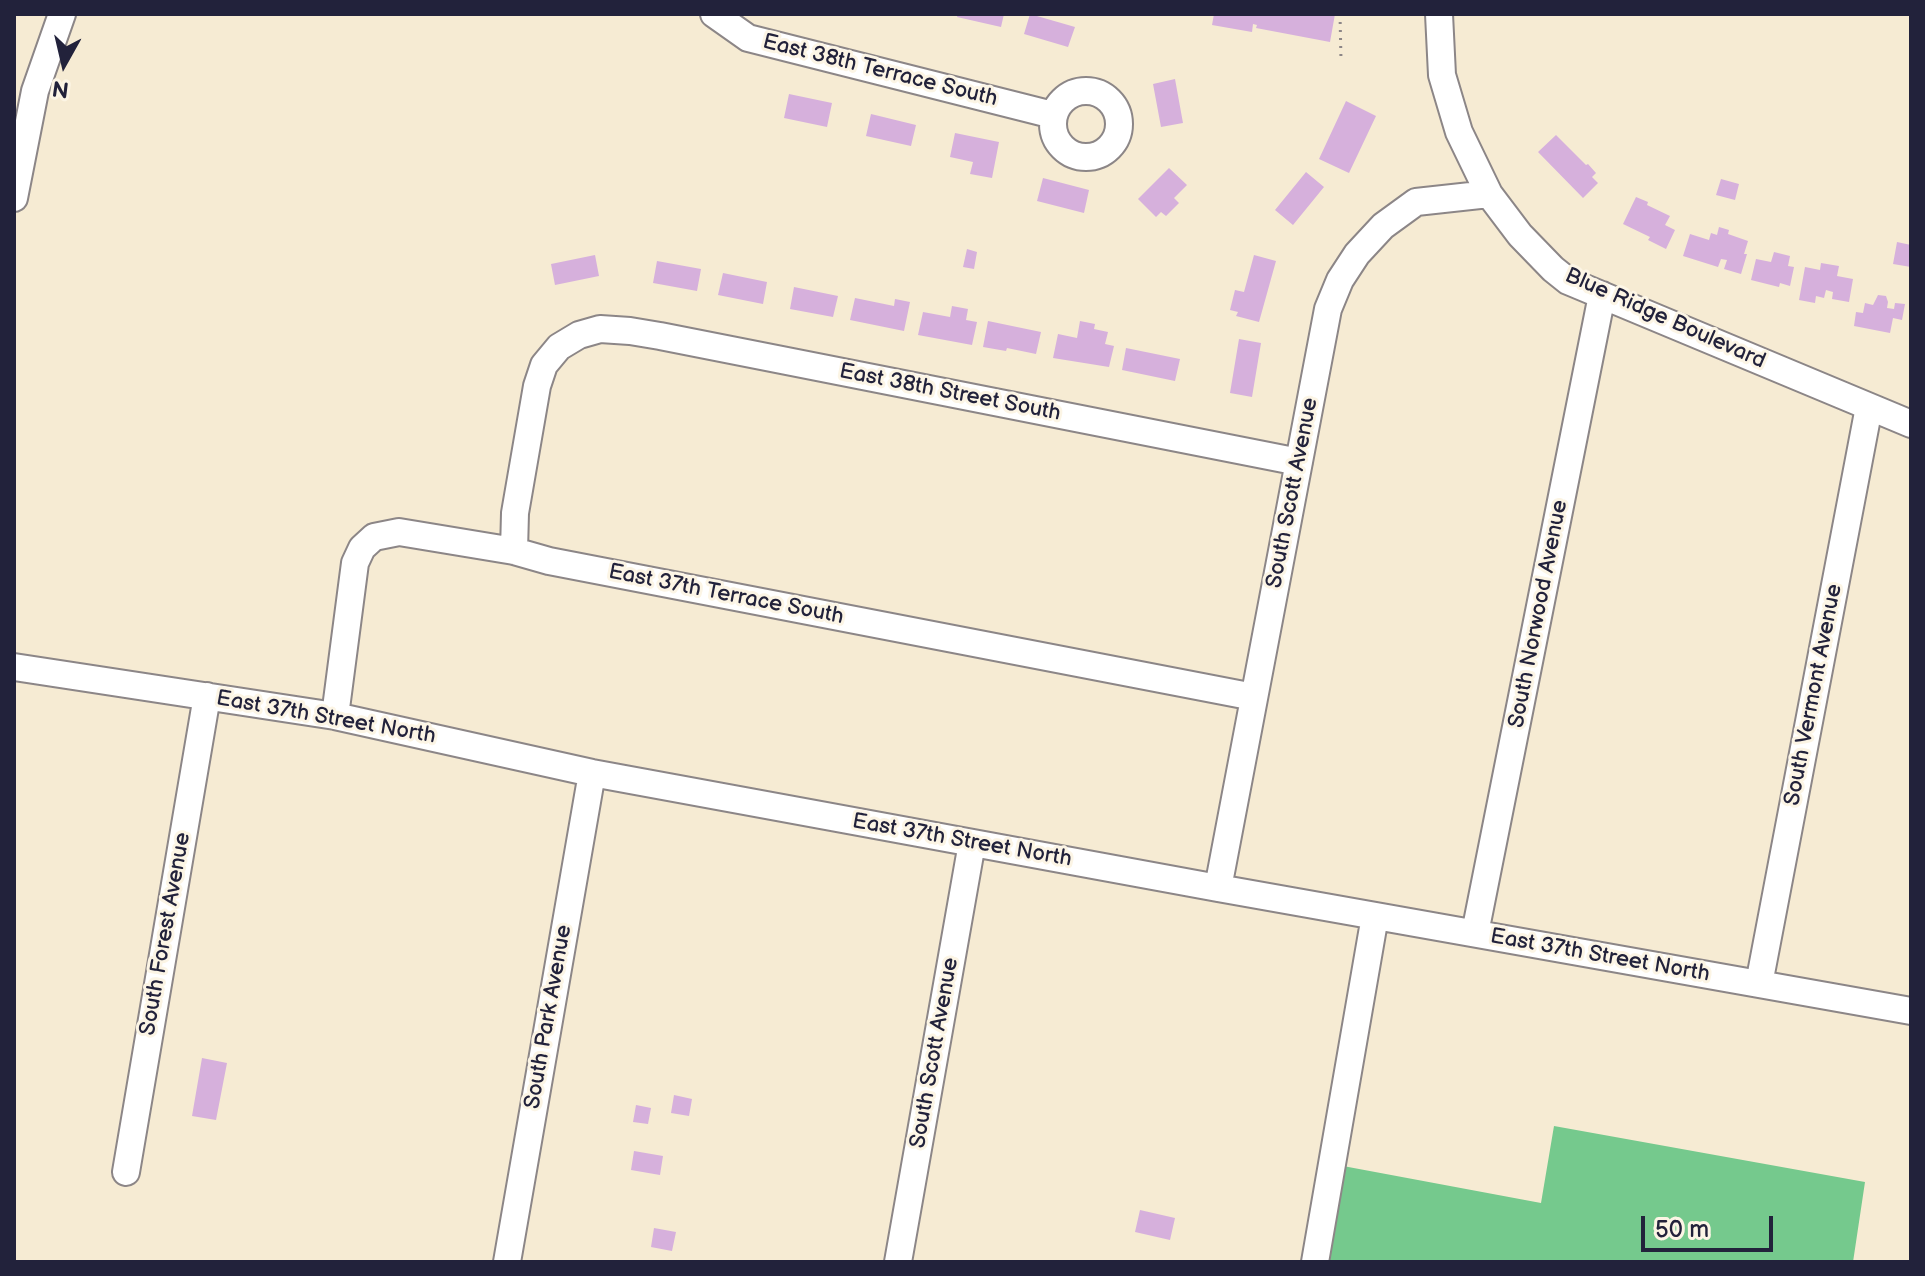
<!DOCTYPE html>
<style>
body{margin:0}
#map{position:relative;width:1925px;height:1276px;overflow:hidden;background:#f6ebd3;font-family:"Balsamiq Sans",sans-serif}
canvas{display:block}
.frame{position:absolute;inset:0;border:16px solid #22223b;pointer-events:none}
.north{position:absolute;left:24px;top:24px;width:80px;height:80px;-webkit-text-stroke:6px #fcf5e5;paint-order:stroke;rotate:188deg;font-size:22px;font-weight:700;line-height:32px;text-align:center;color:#22223b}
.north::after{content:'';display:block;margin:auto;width:28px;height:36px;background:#22223b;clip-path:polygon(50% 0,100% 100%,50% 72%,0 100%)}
.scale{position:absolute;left:1641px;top:1216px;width:132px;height:36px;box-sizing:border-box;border:4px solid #22223b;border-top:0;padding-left:10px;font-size:24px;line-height:28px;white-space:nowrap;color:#22223b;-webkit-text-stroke:6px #fcf5e5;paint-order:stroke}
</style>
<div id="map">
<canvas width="1925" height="1276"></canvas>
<div class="frame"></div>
<div class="north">N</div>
<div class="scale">50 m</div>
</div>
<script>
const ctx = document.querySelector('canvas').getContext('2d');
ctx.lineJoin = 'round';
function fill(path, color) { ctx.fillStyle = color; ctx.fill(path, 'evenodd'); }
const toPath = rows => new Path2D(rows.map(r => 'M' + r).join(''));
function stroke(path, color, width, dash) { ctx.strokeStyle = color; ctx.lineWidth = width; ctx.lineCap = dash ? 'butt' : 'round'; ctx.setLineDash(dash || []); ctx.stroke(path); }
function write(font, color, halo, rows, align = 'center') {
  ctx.font = font + ' "Balsamiq Sans",sans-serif'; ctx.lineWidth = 6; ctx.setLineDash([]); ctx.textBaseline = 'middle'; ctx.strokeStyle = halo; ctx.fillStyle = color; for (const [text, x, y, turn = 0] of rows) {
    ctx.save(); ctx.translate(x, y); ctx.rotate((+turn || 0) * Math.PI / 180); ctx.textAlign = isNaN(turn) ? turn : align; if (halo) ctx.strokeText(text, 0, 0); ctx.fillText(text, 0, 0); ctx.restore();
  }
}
const green = toPath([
 [1554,1126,1865,1182,1853,1262,1325,1262,1343,1166,1541,1203]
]);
const building = toPath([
 [958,14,1004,14,1001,27,957,17],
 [1030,14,1075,27,1068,47,1024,34],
 [1214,14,1335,14,1330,42,1256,28,1257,25,1253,24,1252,32,1212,25],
 [1175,79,1183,123,1161,127,1153,84],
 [789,94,832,103,827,127,784,118],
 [1346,101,1376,116,1349,173,1319,159],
 [871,114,916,125,911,146,866,136],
 [955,133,999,142,992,178,970,174,973,162,950,157],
 [1556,135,1586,165,1588,164,1596,173,1592,177,1598,183,1583,198,1538,152],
 [1169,168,1187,185,1174,198,1179,203,1166,216,1161,212,1156,217,1138,199],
 [1306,172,1324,187,1293,225,1275,210],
 [1043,178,1089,190,1084,213,1037,201],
 [1721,179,1739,184,1735,200,1716,195],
 [1636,197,1648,202,1647,205,1670,216,1665,225,1675,230,1666,249,1648,240,1650,237,1623,224],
 [1719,227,1729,230,1728,234,1748,241,1744,254,1747,254,1741,274,1724,269,1727,260,1721,259,1718,267,1683,256,1690,234,1709,240,1711,233,1717,235],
 [1897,242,1911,245,1911,267,1893,264],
 [967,249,977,252,974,269,963,267],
 [1774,252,1790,256,1788,266,1794,267,1790,286,1780,283,1779,287,1751,280,1756,259,1771,262],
 [595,255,599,276,555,285,551,264],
 [1254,255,1276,261,1259,322,1236,316,1238,312,1230,310,1235,290,1244,292],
 [657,261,701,269,697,291,653,283],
 [1821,263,1839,266,1837,276,1853,279,1849,302,1832,299,1833,292,1826,290,1824,298,1816,296,1815,303,1799,300,1805,267,1820,270],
 [723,273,767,282,763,304,718,295],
 [794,287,838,296,833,317,790,309],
 [1878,295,1886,296,1888,302,1887,308,1894,309,1895,303,1905,304,1902,320,1893,318,1890,333,1854,326,1856,312,1863,313,1865,303,1873,305],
 [855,298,894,306,895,299,910,302,904,331,850,320],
 [952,306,968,309,966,320,977,322,972,345,918,335,923,312,950,317],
 [988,321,1041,332,1036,354,1007,348,1006,351,983,347],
 [1080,321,1095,324,1094,329,1108,332,1105,344,1114,346,1109,367,1053,358,1058,334,1077,338],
 [1239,339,1261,343,1252,397,1230,393],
 [1126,348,1180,359,1175,381,1122,370],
 [202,1058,227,1063,216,1120,192,1116],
 [674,1095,692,1099,689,1116,671,1113],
 [636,1105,651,1108,648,1124,633,1122],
 [634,1151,663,1156,660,1175,631,1170],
 [1140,1210,1175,1218,1170,1240,1135,1232],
 [654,1228,676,1232,672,1251,651,1247]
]);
const path = toPath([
 [1340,14,1341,60]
]);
const minor = toPath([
 [714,14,748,38,1053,115],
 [1439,14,1442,75,1459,132,1489,194,1520,235,1553,269,1568,281,1911,424],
 '1053 124a33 33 0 1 1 66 0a33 33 0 1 1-66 0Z',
 [14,198,35,91,62,14],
 [514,551,515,513,537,386,544,365,559,347,579,335,600,329,630,331,660,336,1299,462],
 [14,667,335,716,592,773,1218,888,1911,1011],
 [335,716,355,563,362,548,374,537,399,532,514,551,549,561,1254,697],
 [1218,888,1328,309,1340,280,1357,254,1383,226,1416,202,1489,194],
 [1475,933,1602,295],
 [1759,984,1869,407],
 [126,1172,207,696],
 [507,1262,592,773],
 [898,1262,972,843],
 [1315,1262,1375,916]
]);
const streetNames = [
 ["East 38th Terrace South",880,71,14],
 ["Blue Ridge Boulevard",1665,319,24],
 ["East 38th Street South",950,393,11],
 ["South Scott Avenue",1293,493,-79],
 ["East 37th Terrace South",726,595,11],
 ["South Norwood Avenue",1539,614,-79],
 ["South Vermont Avenue",1814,695,-79],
 ["East 37th Street North",326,718,10],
 ["East 37th Street North",962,841,10],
 ["South Forest Avenue",166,934,-80],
 ["East 37th Street North",1600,956,10],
 ["South Park Avenue",549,1017,-80],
 ["South Scott Avenue",935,1053,-80]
];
fill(green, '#75c98d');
fill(building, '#d6b0dc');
stroke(minor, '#8c8687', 30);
stroke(path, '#8c8687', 3, [2, 6]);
stroke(minor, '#fff', 26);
write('22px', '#22223b', '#fcf5e5', streetNames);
</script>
